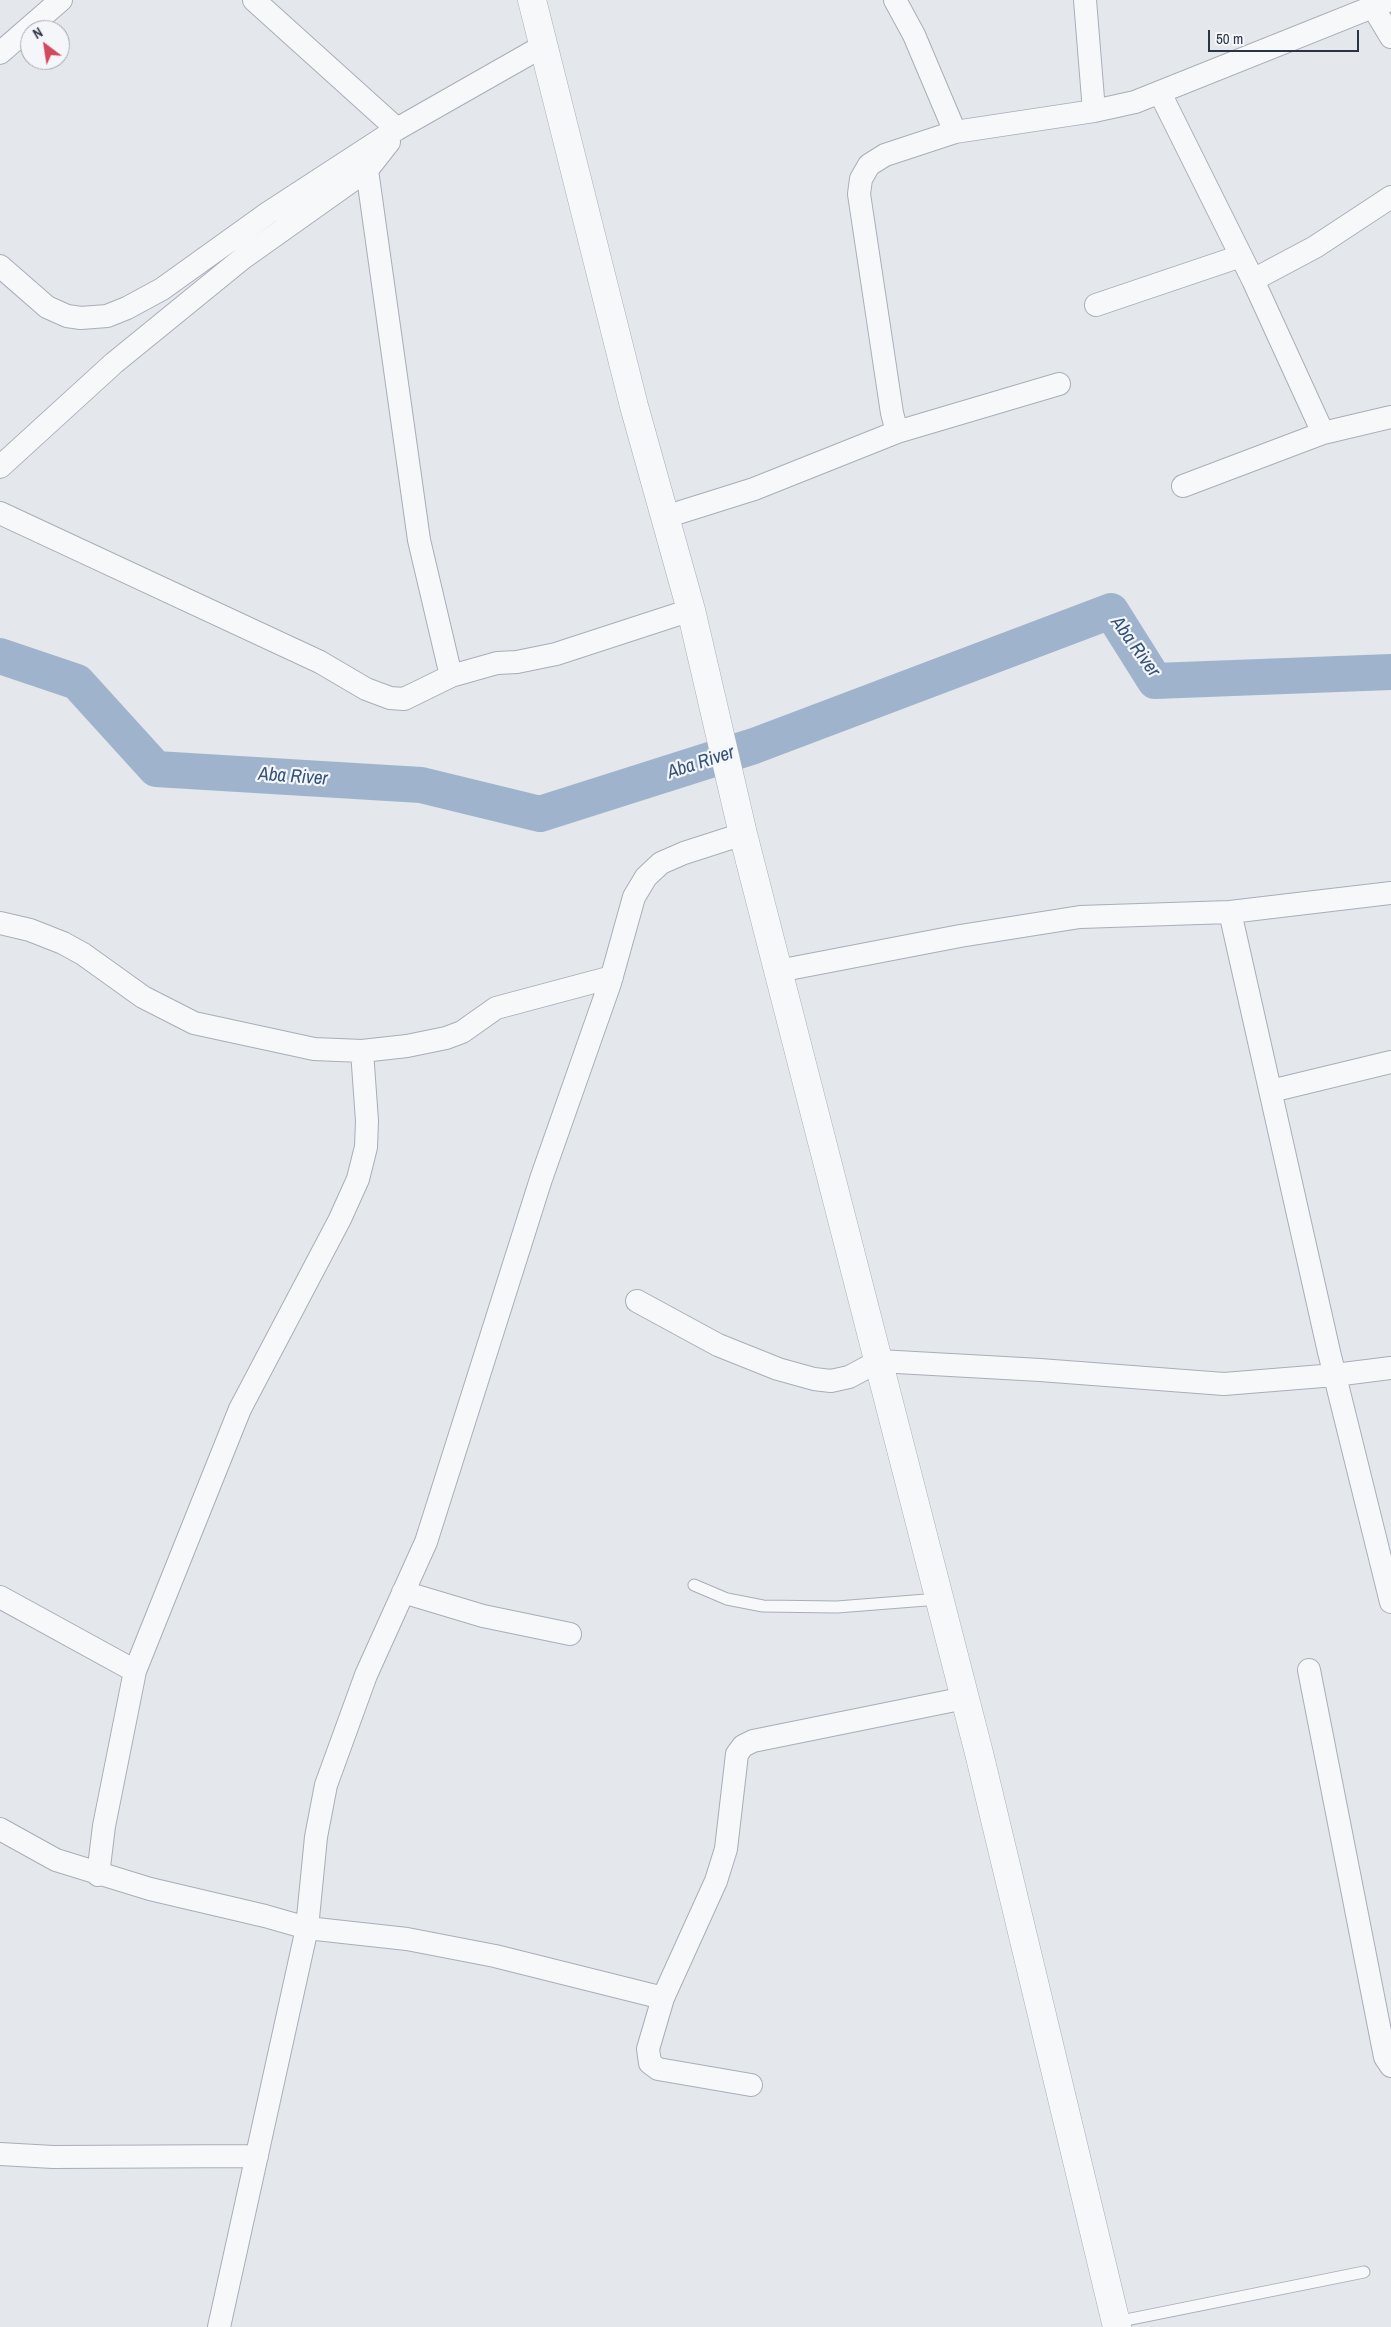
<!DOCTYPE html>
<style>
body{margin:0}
#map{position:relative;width:1391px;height:2327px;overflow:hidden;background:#e4e7ec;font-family:"Archivo Narrow",sans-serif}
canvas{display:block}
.north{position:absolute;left:20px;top:20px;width:50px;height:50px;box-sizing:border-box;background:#f4f6f9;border:1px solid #a4a8b1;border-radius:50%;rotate:329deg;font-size:14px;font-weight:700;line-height:20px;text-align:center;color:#2b3445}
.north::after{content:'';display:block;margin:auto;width:18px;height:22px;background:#d1495b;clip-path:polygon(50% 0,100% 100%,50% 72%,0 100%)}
.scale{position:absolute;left:1208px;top:30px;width:151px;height:22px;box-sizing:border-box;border:2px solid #2b3445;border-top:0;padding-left:6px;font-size:15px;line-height:18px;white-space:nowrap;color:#2b3445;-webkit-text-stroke:4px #f4f6f9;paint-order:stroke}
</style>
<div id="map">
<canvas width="1391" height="2327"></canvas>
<div class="north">N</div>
<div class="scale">50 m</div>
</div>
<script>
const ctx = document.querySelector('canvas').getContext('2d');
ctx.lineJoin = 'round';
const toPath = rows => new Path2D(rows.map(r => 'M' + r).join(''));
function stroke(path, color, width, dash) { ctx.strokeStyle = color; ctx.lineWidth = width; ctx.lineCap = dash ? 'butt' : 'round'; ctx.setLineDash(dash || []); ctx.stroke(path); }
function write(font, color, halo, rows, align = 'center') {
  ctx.font = font + ' "Archivo Narrow",sans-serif'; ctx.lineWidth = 4.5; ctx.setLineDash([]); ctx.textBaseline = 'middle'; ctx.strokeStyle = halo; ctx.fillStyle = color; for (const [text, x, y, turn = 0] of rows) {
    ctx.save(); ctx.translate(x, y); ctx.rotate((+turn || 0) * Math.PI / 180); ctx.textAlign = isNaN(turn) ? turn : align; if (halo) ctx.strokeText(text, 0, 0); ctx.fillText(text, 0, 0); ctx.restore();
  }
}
const river = toPath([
 [0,656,77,682,156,769,421,785,540,814,754,746,1111,611,1155,681,1391,672]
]);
const service = toPath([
 [694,1585,727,1599,763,1606,837,1607,939,1599],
 [1116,2322,1364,2272]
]);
const minor = toPath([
 [254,0,397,129],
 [895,0,914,35,955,132],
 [1085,0,1094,111],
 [1373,7,1391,37],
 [0,53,61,0],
 [1160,93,1253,280,1323,433],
 [367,170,419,540,451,676],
 [0,266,47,307,67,316,81,318,107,316,127,308,162,289,268,213,397,129,543,46],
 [1253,280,1315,247,1391,197],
 [1096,305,1241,256],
 [897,432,892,413,859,194,861,179,869,165,885,155,955,132,1094,111,1135,102,1390,0],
 [0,467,114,363,243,258,367,170,389,142],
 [1183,486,1323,433,1391,417],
 [0,513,320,662,366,689,390,698,404,699,451,676,497,663,517,662,556,654,691,610],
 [665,517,754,489,897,432,1059,384],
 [1230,912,1391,893],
 [0,923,30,930,63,943,83,954,143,997,194,1023,314,1049,362,1051,407,1046,446,1038,462,1032,496,1008,612,977],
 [778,971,960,936,1080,917,1230,912,1329,1352,1391,1602],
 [1271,1091,1391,1062],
 [637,1301,718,1345,778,1369,814,1379,831,1381,849,1377,879,1361,1040,1370,1224,1384,1335,1375,1391,1368],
 [403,1592,483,1616,570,1634],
 [0,1597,135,1671],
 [1309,1670,1385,2057,1391,2066],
 [0,1829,56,1860,150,1889,265,1916,307,1928,407,1939,495,1956,663,1998],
 [98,1875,104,1826,135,1671,240,1409,340,1219,358,1179,366,1147,367,1121,362,1051],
 [751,2085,658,2069,650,2063,648,2049,663,1998,716,1881,726,1849,737,1754,743,1746,753,1741,965,1698],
 [0,2154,53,2157,257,2156],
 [219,2327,307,1928,316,1837,326,1785,366,1675,426,1542,541,1179,610,983,634,897,646,877,661,863,684,853,743,834]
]);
const tertiary = toPath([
 [532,0,634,406,691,610,743,834,979,1753,1117,2327]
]);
const waterNames = [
 ["Aba River",1135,647,54],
 ["Aba River",701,763,-18],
 ["Aba River",293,777,4]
];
stroke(river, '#9fb4cc', 36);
stroke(service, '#a9aeb7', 13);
stroke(minor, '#a9aeb7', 24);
stroke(tertiary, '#a9aeb7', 29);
stroke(service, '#f7f8fa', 11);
stroke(minor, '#f7f8fa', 22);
stroke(tertiary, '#f7f8fa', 28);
write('italic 19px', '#34527a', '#f4f6f9', waterNames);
</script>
